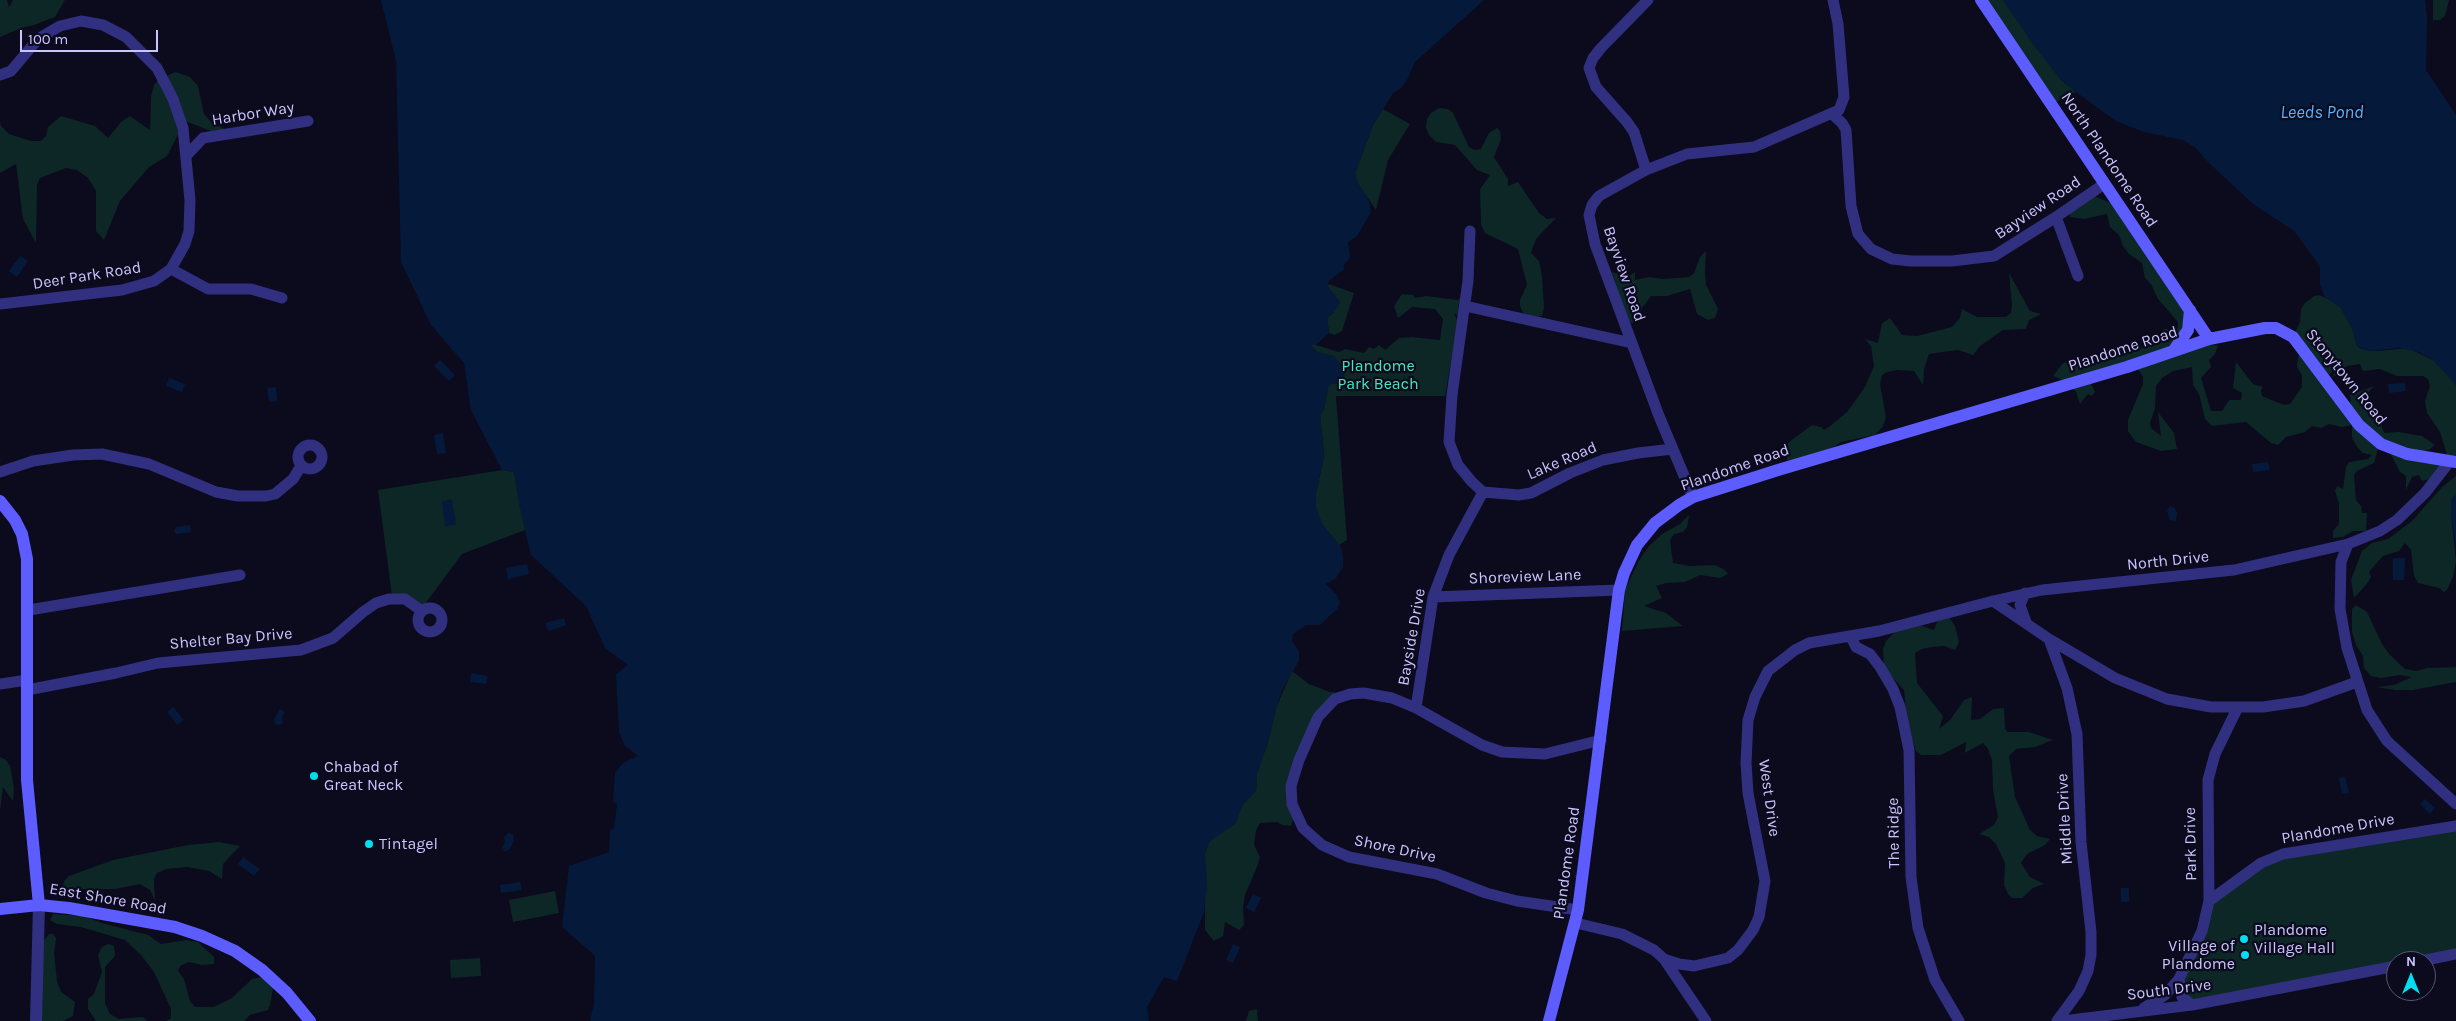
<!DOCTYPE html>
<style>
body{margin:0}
#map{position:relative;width:2456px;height:1021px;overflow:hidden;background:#0c0a1d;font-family:Karla,sans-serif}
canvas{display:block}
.north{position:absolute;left:2386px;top:951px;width:50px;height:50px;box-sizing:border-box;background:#0c0a1d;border:1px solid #585577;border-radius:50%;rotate:0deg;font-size:14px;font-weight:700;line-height:20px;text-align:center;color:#cac5ff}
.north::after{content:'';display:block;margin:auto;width:18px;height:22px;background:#00def0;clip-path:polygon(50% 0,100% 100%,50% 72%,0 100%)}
.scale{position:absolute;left:20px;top:30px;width:138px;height:22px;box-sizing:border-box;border:2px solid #cac5ff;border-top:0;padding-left:6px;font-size:15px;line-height:18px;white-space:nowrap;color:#cac5ff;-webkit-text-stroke:4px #0c0a1d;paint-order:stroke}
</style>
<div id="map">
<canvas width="2456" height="1021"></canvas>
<div class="north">N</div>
<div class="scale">100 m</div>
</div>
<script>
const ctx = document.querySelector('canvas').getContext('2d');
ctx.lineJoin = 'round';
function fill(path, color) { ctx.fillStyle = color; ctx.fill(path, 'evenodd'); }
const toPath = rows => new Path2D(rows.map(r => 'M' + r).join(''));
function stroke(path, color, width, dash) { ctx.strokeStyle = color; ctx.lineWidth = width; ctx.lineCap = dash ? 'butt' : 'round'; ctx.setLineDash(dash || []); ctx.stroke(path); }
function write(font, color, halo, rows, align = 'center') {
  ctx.font = font + ' Karla,sans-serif'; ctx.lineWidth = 4.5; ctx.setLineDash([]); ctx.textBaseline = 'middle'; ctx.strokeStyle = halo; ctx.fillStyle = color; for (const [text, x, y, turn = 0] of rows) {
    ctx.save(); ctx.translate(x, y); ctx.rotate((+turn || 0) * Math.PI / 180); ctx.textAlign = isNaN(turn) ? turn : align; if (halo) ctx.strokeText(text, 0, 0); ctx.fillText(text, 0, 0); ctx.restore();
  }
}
const green = toPath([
 [0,0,7,0,9,7,13,0,65,0,55,17,34,25,21,28,0,37],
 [1981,0,2003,0,2061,80,2076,92,2052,104],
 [2433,0,2449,0,2445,16,2440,20,2433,20],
 [176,72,190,77,198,86,204,114,211,122,228,131,211,131,185,121,167,156,149,167,120,201,104,240,96,231,96,191,88,178,77,170,66,168,40,178,37,185,36,243,23,219,16,164,0,173,0,121,1,126,9,134,31,141,41,141,46,136,48,127,61,116,95,126,108,138,121,122,130,116,150,130,151,97,154,85,159,79],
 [1439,108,1448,109,1453,113,1469,147,1474,150,1481,149,1489,133,1497,128,1500,131,1501,139,1494,157,1508,179,1508,186,1518,182,1539,213,1547,219,1556,218,1536,239,1531,253,1539,261,1542,276,1544,308,1542,316,1532,317,1523,313,1520,306,1520,300,1527,285,1518,249,1485,233,1481,224,1480,189,1490,175,1477,170,1455,145,1436,142,1429,135,1426,128,1427,119,1431,113],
 [1383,109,1410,124,1388,160,1376,210,1358,184,1355,173,1373,125],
 [2094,196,2113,204,2185,308,2181,339,2218,346,2215,354,2209,360,2211,367,2201,378,2211,411,2222,411,2229,400,2241,400,2242,393,2233,388,2236,362,2253,384,2263,387,2261,390,2262,396,2284,405,2290,404,2302,387,2302,375,2297,367,2298,357,2301,354,2351,407,2350,395,2374,386,2368,393,2368,403,2374,414,2379,417,2384,433,2399,432,2422,436,2435,445,2429,450,2422,451,2438,461,2440,467,2429,479,2422,481,2419,475,2412,477,2406,490,2406,476,2400,472,2390,453,2378,449,2374,463,2357,471,2354,475,2356,500,2361,506,2362,513,2367,513,2366,531,2353,531,2343,537,2333,538,2333,531,2339,524,2339,504,2335,491,2337,486,2343,489,2346,467,2349,462,2368,459,2372,455,2363,453,2358,448,2352,438,2352,425,2342,427,2329,424,2321,428,2312,426,2305,432,2286,437,2278,445,2271,443,2246,422,2212,426,2205,419,2199,394,2193,385,2192,367,2173,371,2162,378,2156,386,2155,408,2150,423,2151,428,2161,436,2158,412,2174,433,2177,449,2161,451,2136,442,2128,431,2128,420,2143,384,2143,377,2136,366,2091,384,2095,392,2092,396,2088,394,2080,404,2076,392,2067,382,2053,376,2063,363,2121,350,2146,348,2164,329,2177,329,2178,326,2178,322,2158,299,2151,284,2145,278,2142,263,2129,254,2123,246,2119,235,2110,227,2107,214,2084,219,2070,217,2070,213],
 [1706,251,1705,273,1706,285,1718,309,1715,318,1708,320,1697,314,1690,289,1667,296,1651,296,1642,308,1639,321,1631,323,1627,319,1612,272,1619,274,1624,279,1635,272,1635,280,1649,277,1662,279,1689,277,1694,273,1700,257],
 [2009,273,2030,311,2041,314,2029,320,2026,329,2003,330,1980,346,1973,355,1958,350,1929,354,1924,369,1923,385,1914,371,1897,370,1887,372,1882,375,1880,384,1886,417,1883,426,1875,435,1841,442,1831,449,1790,461,1787,460,1786,448,1789,442,1812,425,1821,427,1824,430,1829,427,1847,412,1865,387,1874,366,1871,346,1865,339,1878,343,1882,323,1890,318,1902,335,1917,336,1952,327,1960,318,1962,309,1977,317,2006,317,2011,313,2012,305],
 [1329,284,1354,293,1342,331,1335,335,1329,333,1327,318,1333,313,1335,296,1327,286],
 [1402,294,1413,295,1415,298,1426,296,1458,300,1461,297,1458,307,1460,309,1459,315,1454,314,1458,322,1445,396,1336,396,1347,540,1339,545,1322,524,1316,508,1316,493,1324,456,1320,414,1324,409,1328,387,1346,366,1341,366,1333,356,1317,352,1310,345,1316,345,1339,352,1345,349,1364,353,1369,347,1374,349,1379,345,1385,350,1399,338,1412,337,1440,340,1443,319,1435,309,1412,307,1398,318,1394,306],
 [2319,295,2335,302,2341,308,2352,328,2357,346,2362,349,2378,351,2408,348,2433,360,2450,377,2456,385,2456,462,2449,461,2440,432,2427,413,2425,401,2430,386,2428,379,2423,376,2397,376,2380,369,2363,371,2360,364,2347,366,2341,373,2333,377,2336,369,2324,378,2293,337,2300,322,2301,309,2305,303,2314,296],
 [502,470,514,472,525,530,462,554,422,608,392,596,378,490],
 [2456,476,2456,495,2451,501,2451,514,2456,561,2453,577,2447,590,2444,592,2439,588,2418,583,2414,576,2411,550,2405,543,2399,551,2383,556,2369,572,2371,577,2366,585,2354,598,2351,580,2362,551,2372,543,2388,539,2412,521,2442,487],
 [1689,515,1687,527,1683,532,1674,534,1670,540,1673,563,1690,566,1715,565,1725,570,1728,574,1720,578,1700,575,1685,582,1666,583,1656,586,1662,598,1644,606,1666,613,1683,626,1622,631,1625,590,1638,562,1649,546,1662,534,1680,524],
 [2356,605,2367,612,2382,644,2390,655,2405,669,2416,671,2427,668,2456,667,2456,682,2413,690,2395,690,2376,687,2394,685,2412,677,2400,675,2381,678,2371,676,2364,668,2363,656,2356,645,2352,632,2352,609],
 [1949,617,1955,626,1959,642,1955,650,1944,646,1932,647,1922,649,1915,653,1917,683,1943,716,1939,729,1950,720,1964,700,1972,697,1971,720,1980,719,1993,709,2004,708,2005,729,2008,732,2029,732,2053,740,2035,747,2016,749,2009,756,2015,797,2030,830,2037,836,2050,839,2045,845,2027,854,2021,863,2030,877,2044,884,2033,888,2022,898,2012,898,2008,894,2004,885,2005,863,1996,844,1989,837,1979,834,1994,825,1998,817,1993,790,1992,760,1988,749,1983,743,1965,753,1966,742,1941,755,1921,755,1916,751,1907,723,1904,690,1888,673,1884,664,1883,649,1886,641,1895,632,1920,625,1934,630,1937,622,1943,618],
 [1292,671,1309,684,1330,692,1350,694,1326,707,1291,786,1297,819,1293,820,1291,826,1282,825,1277,822,1260,823,1256,830,1254,845,1260,857,1257,867,1245,895,1243,907,1244,925,1239,930,1225,922,1223,936,1214,941,1205,930,1205,853,1209,842,1219,833,1231,827,1243,804,1256,791,1257,773,1268,742,1276,708],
 [0,757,6,760,10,766,14,788,13,801,3,787,0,811],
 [2456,826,2456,954,2421,961,2396,961,2192,1005,2180,993,2209,901,2261,863],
 [219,842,240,846,223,864,222,879,209,871,187,867,166,869,157,873,154,879,155,901,150,890,140,884,115,889,65,889,63,886,64,881,69,876,113,860,188,845],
 [555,891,559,913,513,922,509,900],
 [53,914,84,916,102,923,148,935,161,944,186,940,198,942,214,957,214,964,202,965,189,962,180,966,178,971,184,979,190,1001,195,1007,214,1007,232,998,252,979,262,977,273,988,270,1005,268,1010,250,1015,244,1021,166,1021,171,1018,171,1009,154,972,141,955,125,940,81,927,57,924,50,920],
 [49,934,53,934,56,938,54,953,57,981,61,992,75,1002,73,1016,63,1021,39,1021,44,940],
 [108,944,114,946,115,956,105,967,105,1003,110,1014,119,1019,143,1017,147,1021,96,1021,88,1009,88,999,94,994,102,972,98,955,102,947],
 [480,958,481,976,451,978,450,960],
 [1257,1009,1258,1021,1246,1021,1249,1011]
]);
const water = toPath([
 [381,0,1484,0,1415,62,1407,80,1401,88,1393,93,1373,125,1355,173,1358,184,1369,201,1371,212,1357,236,1348,242,1350,258,1343,266,1345,268,1329,281,1327,286,1340,302,1338,307,1327,318,1329,333,1316,345,1310,345,1317,352,1334,356,1342,366,1345,367,1349,363,1341,383,1331,384,1328,387,1324,409,1320,414,1324,456,1316,493,1316,508,1322,524,1341,547,1343,557,1343,567,1336,578,1326,584,1336,594,1340,602,1337,609,1320,625,1306,625,1293,634,1292,641,1299,651,1299,661,1282,690,1276,708,1268,742,1257,773,1256,791,1243,804,1236,823,1209,842,1205,853,1207,884,1204,912,1177,981,1164,977,1147,1007,1149,1021,590,1021,594,1003,595,956,562,927,569,866,609,852,610,830,614,829,617,804,613,802,615,773,623,763,638,756,625,746,619,732,616,674,628,665,605,648,586,606,531,555,519,504,514,472,502,470,471,410,464,363,431,325,401,262,396,61],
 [2003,0,2425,0,2427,18,2426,70,2456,115,2456,385,2433,360,2419,352,2400,348,2368,351,2357,346,2352,328,2341,308,2325,297,2320,284,2320,266,2294,231,2253,204,2209,163,2196,148,2183,140,2144,132,2116,121,2076,92,2061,80,2035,47],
 [20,256,28,261,17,277,9,271],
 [440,360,455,375,449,381,434,366],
 [169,378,185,384,182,392,166,386],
 [2405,383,2406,391,2389,393,2388,384],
 [276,387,277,401,269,402,267,388],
 [443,433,446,453,437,454,434,435],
 [2268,462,2270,470,2253,472,2252,464],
 [2456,495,2456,547,2451,514,2451,501],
 [452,499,456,525,445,526,442,501],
 [2170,506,2175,508,2177,513,2176,521,2170,520,2167,511],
 [190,525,191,532,176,534,174,531,176,527],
 [2393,558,2405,558,2404,580,2393,580],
 [527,564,529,574,508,579,506,568],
 [564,618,566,625,548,631,545,623],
 [471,673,488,676,486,684,470,682],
 [173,707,184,720,177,725,167,712],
 [280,709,285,712,282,718,283,722,280,725,275,724,274,719],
 [2345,777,2349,793,2342,794,2339,778],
 [2425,799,2435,808,2430,814,2420,804],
 [508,833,513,834,514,840,510,849,505,852,502,847,505,843,504,837],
 [243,857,260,869,254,876,238,864],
 [520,882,522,890,501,893,500,885],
 [2121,888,2129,888,2129,902,2121,902],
 [1253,894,1261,898,1254,912,1246,908],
 [1233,944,1240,947,1233,963,1226,960]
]);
const minor = toPath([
 [0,75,11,71,38,39,60,26,81,21,103,25,126,37,157,68,173,99,183,128,190,200,189,231,185,244,171,269,154,281,122,290,0,304],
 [1832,114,1842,123,1846,130,1851,206,1858,234,1871,249,1892,259,1911,261,1952,261,1994,256,2056,217,2104,184],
 [186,156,203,138,308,121],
 [1646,170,1634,132,1627,122,1596,87,1589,68,1593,58,1601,48,1648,0],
 [2056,217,2078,276],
 [1470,231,1468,281,1452,395,1449,442,1458,465,1472,482,1483,492,1519,495,1531,493,1570,473,1603,460,1638,453,1673,449],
 [171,269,208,289,251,289,282,298],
 [1465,306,1632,343],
 '298 457a12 12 0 1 1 24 0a12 12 0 1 1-24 0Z',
 [0,472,33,461,73,455,102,454,149,464,216,492,238,496,266,496,275,494,293,479,301,466],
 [1693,497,1659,416,1595,244,1589,215,1592,205,1599,196,1646,170,1687,154,1754,147,1839,110,1844,97,1838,24,1833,0],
 [2348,544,2341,562,2340,609,2347,648,2367,710,2387,741,2456,804],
 [2025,593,2020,605,2026,622],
 [1433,597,1619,590],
 [1993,601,2049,639,2115,678,2167,699,2211,707,2263,707,2304,701,2357,682],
 '418 620a12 12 0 1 1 24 0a12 12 0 1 1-24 0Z',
 [29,610,240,575],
 [1851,637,1856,647,1870,654,1880,667,1893,689,1900,707,1909,750,1911,877,1918,928,1935,980,1959,1021],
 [2049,639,2067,688,2077,734,2081,842,2091,932,2091,955,2088,971,2079,991,2057,1021],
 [0,684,27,680],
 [27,690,116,673,158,663,301,650,333,638,363,612,376,603,389,599,405,599,422,611],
 [1416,708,1433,597,1449,555,1483,492],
 [2209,901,2261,863,2283,854,2456,826],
 [1578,910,1517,901,1486,893,1437,874,1349,857,1322,845,1303,828,1292,804,1291,786,1299,760,1318,717,1335,699,1350,694,1364,693,1392,698,1416,708,1482,745,1502,752,1545,754,1601,740],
 [1576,923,1622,934,1654,950,1664,959,1706,1021],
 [1664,959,1679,964,1694,966,1728,958,1738,950,1753,930,1759,917,1765,881,1748,793,1746,763,1748,720,1755,697,1768,671,1795,650,1809,643,1879,631,1993,601,2042,590,2234,570,2348,544,2380,531,2397,520,2425,493,2450,461],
 [2421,961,2456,954],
 [2179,979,2182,997,2192,1005],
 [2144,1008,2165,995,2179,979,2202,931,2209,901,2208,780,2215,754,2237,709],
 [2063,1021,2192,1005,2396,966]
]);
const tertiary = toPath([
 [36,1021,39,905]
]);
const secondary = toPath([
 [1981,0,2209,339],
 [2174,350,2188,330,2190,310],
 [0,501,15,520,22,534,27,559,27,780,39,905],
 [0,909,39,905,69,908,175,927,202,936,235,951,262,970,287,993,310,1021],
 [1549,1021,1578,910,1619,590,1624,573,1637,545,1655,523,1679,505,1693,497,1778,470,2127,367,2209,339,2265,328,2276,328,2293,337,2359,425,2381,444,2407,454,2456,462]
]);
const markers = [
 [314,776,5,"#00def0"],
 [369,844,5,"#00def0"],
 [2244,939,5,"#00def0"],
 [2245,955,5,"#00def0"]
];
const streetNames = [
 ["Harbor Way",253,114,-9],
 ["North Plandome Road",2109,160,56],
 ["Bayview Road",2038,208,-34],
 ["Bayview Road",1624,274,71],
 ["Deer Park Road",87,276,-9],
 ["Plandome Road",2123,349,-18],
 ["Stonytown Road",2346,377,51],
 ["Lake Road",1562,461,-23],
 ["Plandome Road",1735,468,-19],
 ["North Drive",2168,561,-6],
 ["Shoreview Lane",1525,577,-2],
 ["Bayside Drive",1412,637,-80],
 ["Shelter Bay Drive",231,639,-5],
 ["West Drive",1769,798,82],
 ["Middle Drive",2065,819,-93],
 ["Plandome Drive",2338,829,-10],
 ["The Ridge",1894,833,-91],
 ["Park Drive",2191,844,-91],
 ["Shore Drive",1395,849,12],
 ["Plandome Road",1567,863,-82],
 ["East Shore Road",108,899,10],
 ["South Drive",2169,990,-7]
];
const parkNames = [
 ["Plandome",1378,366],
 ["Park Beach",1378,384]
];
const poiNames = [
 ["Chabad of",324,767],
 ["Great Neck",324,785],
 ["Tintagel",379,844],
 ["Plandome",2254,930],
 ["Village Hall",2254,948],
 ["Village of",2235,946,"right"],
 ["Plandome",2235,964,"right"]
];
const waterNames = [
 ["Leeds Pond",2322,113]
];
fill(green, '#0c2725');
fill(water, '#051a3b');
stroke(minor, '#313080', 11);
stroke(tertiary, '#313080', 12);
stroke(secondary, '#5c5cff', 12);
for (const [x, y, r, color] of markers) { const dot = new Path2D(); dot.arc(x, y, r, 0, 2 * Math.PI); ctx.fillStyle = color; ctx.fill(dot); stroke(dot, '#0c0a1d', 2); }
write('16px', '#cac5ff', '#0c0a1d', streetNames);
write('16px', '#48e8bc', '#0c0a1d', parkNames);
write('16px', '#cac5ff', '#0c0a1d', poiNames, 'left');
write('italic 18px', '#53b4ff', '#0c0a1d', waterNames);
</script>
